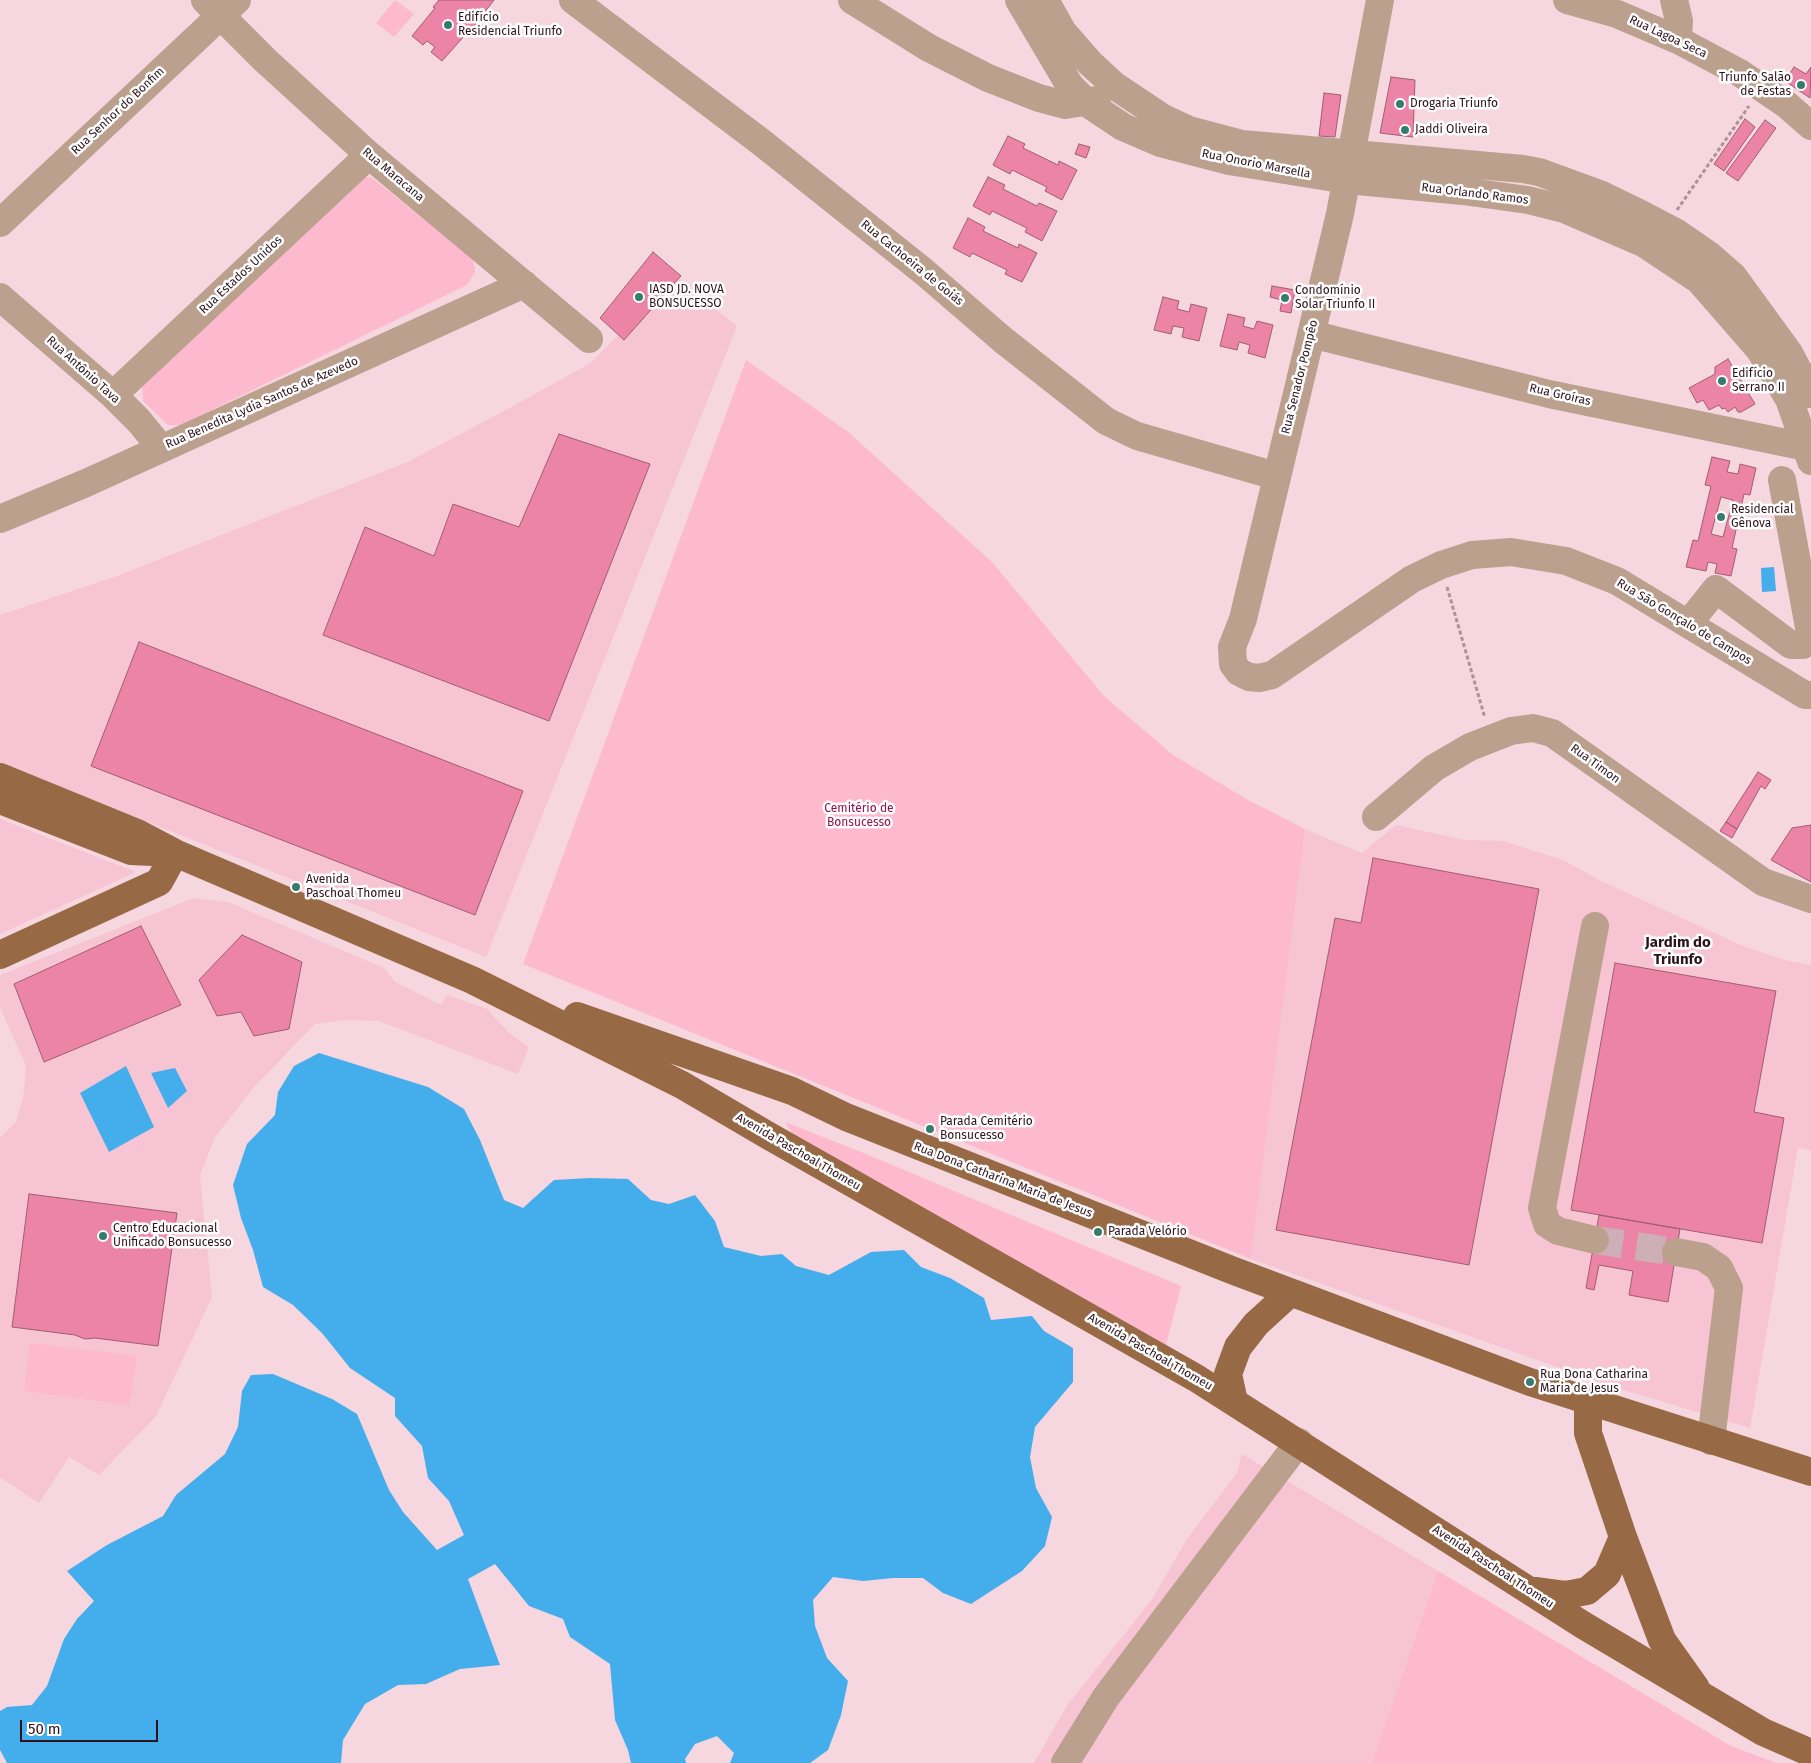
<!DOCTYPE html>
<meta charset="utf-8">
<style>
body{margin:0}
#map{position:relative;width:1811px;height:1763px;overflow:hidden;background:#f6d6df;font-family:"Fira Sans",sans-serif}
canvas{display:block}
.scale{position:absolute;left:20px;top:1720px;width:138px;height:22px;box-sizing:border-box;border:2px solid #2e131d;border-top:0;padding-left:6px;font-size:15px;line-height:18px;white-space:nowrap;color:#2e131d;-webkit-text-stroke:4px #fff;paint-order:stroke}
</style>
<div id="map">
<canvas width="1811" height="1763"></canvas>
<div class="scale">50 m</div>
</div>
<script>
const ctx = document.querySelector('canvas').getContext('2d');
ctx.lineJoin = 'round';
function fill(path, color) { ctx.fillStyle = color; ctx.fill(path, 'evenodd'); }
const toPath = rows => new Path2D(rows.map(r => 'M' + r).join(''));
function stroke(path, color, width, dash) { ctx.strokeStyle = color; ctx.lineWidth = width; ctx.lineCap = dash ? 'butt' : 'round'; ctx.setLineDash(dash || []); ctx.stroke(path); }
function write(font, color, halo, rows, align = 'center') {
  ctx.font = font + ' "Fira Sans",sans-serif'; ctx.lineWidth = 5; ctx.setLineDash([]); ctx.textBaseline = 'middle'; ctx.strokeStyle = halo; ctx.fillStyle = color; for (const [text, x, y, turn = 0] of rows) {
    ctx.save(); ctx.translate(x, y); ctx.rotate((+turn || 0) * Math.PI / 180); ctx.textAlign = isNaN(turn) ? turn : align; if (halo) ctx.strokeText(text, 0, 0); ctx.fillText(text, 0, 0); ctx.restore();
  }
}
const built = toPath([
 [674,276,737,326,486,957,0,763,0,615,117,576,408,462,504,411,591,363],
 [0,819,136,872,0,934],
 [1396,825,1465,840,1503,841,1563,860,1601,881,1745,947,1785,960,1811,965,1811,1150,1798,1148,1750,1428,1614,1387,1251,1259,1305,829,1362,853],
 [194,898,228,902,384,968,395,982,441,1005,447,995,487,1009,508,1032,529,1047,518,1074,379,1021,347,1020,315,1024,254,1087,215,1137,200,1175,212,1297,156,1416,99,1475,69,1457,39,1503,0,1477,0,1138,16,1122,24,1093,26,1066,0,1007,0,975],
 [1242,1454,1438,1571,1372,1763,1034,1763,1068,1704,1151,1601,1187,1539,1237,1473]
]);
const green = toPath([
 [395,0,414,14,394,37,376,23],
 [371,177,473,258,475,272,467,285,181,425,168,425,143,401,142,384,359,178],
 [746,360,847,431,992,562,1104,696,1173,755,1248,800,1305,829,1251,1259,523,964],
 [785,1122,861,1152,1181,1286,1166,1345,799,1144],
 [30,1343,137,1356,129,1405,24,1391],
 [1438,1571,1731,1746,1776,1763,1372,1763]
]);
const water = toPath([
 [1774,567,1776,591,1762,592,1761,568],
 [319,1053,428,1087,464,1109,480,1140,504,1200,523,1208,554,1180,590,1178,628,1179,651,1200,669,1204,695,1195,715,1221,724,1247,761,1256,782,1254,796,1266,829,1275,871,1252,904,1250,921,1267,950,1278,984,1298,991,1320,1032,1316,1044,1331,1073,1348,1073,1382,1035,1427,1030,1457,1036,1488,1052,1517,1045,1546,1022,1571,971,1604,943,1593,923,1578,893,1578,863,1581,833,1577,813,1600,815,1626,827,1658,848,1681,841,1715,828,1750,810,1763,730,1763,734,1753,717,1736,695,1744,685,1759,686,1763,631,1763,628,1750,615,1720,610,1664,570,1637,563,1619,529,1606,495,1564,468,1579,500,1665,460,1669,426,1684,398,1685,365,1704,343,1740,341,1763,7,1763,0,1750,0,1711,7,1707,32,1705,47,1686,64,1639,77,1619,94,1601,67,1571,107,1545,163,1516,176,1495,225,1454,238,1427,242,1391,251,1375,273,1374,332,1399,357,1414,389,1490,403,1512,437,1550,464,1535,449,1501,428,1478,422,1446,395,1416,395,1398,350,1368,322,1333,293,1305,263,1287,253,1250,241,1218,233,1185,247,1144,275,1115,278,1092,294,1066],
 [126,1066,154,1127,109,1152,80,1093],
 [175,1068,187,1091,168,1108,151,1073]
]);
const building = toPath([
 [439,0,494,0,467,35,466,34,442,61,431,52,435,47,427,41,423,45,412,36,435,8,433,7,439,0],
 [1794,67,1806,74,1811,67,1810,98,1785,81,1794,67],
 [1391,77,1415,80,1413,137,1380,133,1391,77],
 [1324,93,1341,95,1335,137,1319,136,1324,93],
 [1745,119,1755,127,1724,171,1714,164,1745,119],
 [1765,120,1776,128,1738,181,1726,173,1765,120],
 [1008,136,1025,144,1023,148,1058,165,1059,161,1077,170,1062,200,1045,191,1047,187,1012,170,1010,174,993,165,1008,136],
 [1079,144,1090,147,1086,158,1075,154,1079,144],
 [988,177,1005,185,1003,189,1037,206,1039,203,1057,211,1042,241,1025,232,1027,228,992,211,990,215,973,206,988,177],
 [968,218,985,227,983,231,1018,248,1019,244,1037,253,1022,282,1005,274,1007,270,972,253,970,257,953,248,968,218],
 [653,252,681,276,624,340,600,318,653,252],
 [1272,286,1295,290,1291,313,1280,311,1282,300,1270,297,1272,286],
 [1163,297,1179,301,1177,309,1189,312,1191,304,1207,308,1199,341,1182,337,1184,328,1173,326,1171,334,1154,330,1163,297],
 [1228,314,1245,318,1243,326,1254,329,1257,321,1273,325,1265,358,1248,353,1250,345,1239,342,1237,350,1220,346,1228,314],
 [1728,359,1755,404,1741,412,1738,412,1735,407,1728,412,1725,408,1722,409,1719,405,1709,410,1703,400,1697,403,1689,388,1715,374,1715,367,1728,359],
 [559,434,650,464,549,721,323,635,365,527,434,556,453,504,519,527,559,434],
 [1712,457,1730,461,1727,472,1738,474,1740,464,1756,468,1750,495,1744,494,1732,548,1737,549,1731,576,1715,573,1717,564,1708,562,1706,571,1686,567,1693,540,1698,541,1711,486,1705,485,1712,457],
 [1721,497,1733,500,1723,537,1711,534,1721,497],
 [139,642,523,791,475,915,91,766,139,642],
 [1758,772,1771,780,1765,789,1761,786,1737,829,1726,822,1758,772],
 [1726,822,1737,829,1732,838,1720,831,1726,822],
 [1811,825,1811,882,1771,860,1792,828,1811,825],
 [1373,858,1539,889,1469,1265,1276,1230,1335,918,1361,923,1373,858],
 [141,926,181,1005,44,1062,14,984,141,926],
 [242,935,302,962,289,1029,254,1036,241,1012,217,1016,199,980,242,935],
 [1615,963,1776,991,1754,1112,1784,1118,1762,1243,1571,1210,1615,963],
 [29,1194,177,1213,158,1346,95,1338,85,1339,75,1335,12,1327,29,1194],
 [1599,1215,1680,1229,1668,1302,1629,1295,1633,1271,1599,1265,1594,1290,1586,1288,1599,1215]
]);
const minorTunnel = toPath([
 [1595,1240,1676,1252]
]);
const path = toPath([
 [1677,210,1749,106],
 [1447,587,1485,718]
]);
const minor = toPath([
 [205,0,265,60,369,155,589,339],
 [573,0,761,142,923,271,1003,340,1106,421,1137,436,1276,476],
 [852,0,929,48,988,78,1039,98,1065,105,1097,100],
 [1019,0,1070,86,1087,103,1123,127,1160,143,1229,161,1347,180,1463,191,1528,200,1564,209,1645,244,1699,280,1760,350,1789,399,1811,461],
 [1045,0,1063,32,1090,63,1115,86,1163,118,1189,130,1242,144,1523,169,1539,172,1602,195,1635,211,1677,233,1709,255,1733,276,1789,353,1811,394],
 [1380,0,1340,214,1243,619,1232,647,1233,664,1239,672,1249,677,1259,678,1272,675,1412,579,1441,565,1472,555,1511,552,1566,561,1617,581,1805,695,1811,695],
 [1567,0,1617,14,1678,40,1740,73,1787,105,1811,126],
 [1674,0,1679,21,1678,40],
 [0,223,237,0],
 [0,297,113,395,139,421,161,448],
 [1311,334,1549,394,1811,448],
 [113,395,369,155],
 [0,519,86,483,524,284],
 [1688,624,1716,589,1791,645,1803,645,1808,641,1810,633,1782,480],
 [1376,817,1434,768,1470,747,1511,731,1533,728,1552,733,1763,882,1811,899],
 [1595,1240,1558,1231,1547,1224,1542,1208,1595,926],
 [1676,1252,1703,1257,1719,1268,1729,1288,1711,1441],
 [1065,1763,1106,1697,1299,1442]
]);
const major = toPath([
 [0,777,137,833,175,853,472,980,682,1085,769,1136,1196,1378,1583,1625,1763,1732,1811,1753],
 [0,800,131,851,153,852],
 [0,955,159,882,175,853],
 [577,1016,792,1091,846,1117,1234,1271,1530,1382,1811,1472],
 [1234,1402,1228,1374,1238,1347,1256,1324,1290,1293],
 [1588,1402,1588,1433,1623,1537,1662,1640,1696,1688],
 [1535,1591,1565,1595,1587,1591,1607,1574,1623,1537]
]);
const markers = [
 [448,25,5,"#377b6d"],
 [1801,85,5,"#377b6d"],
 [1400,104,5,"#377b6d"],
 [1405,130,5,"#377b6d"],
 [639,297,5,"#377b6d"],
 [1285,298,5,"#377b6d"],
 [1722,381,5,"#377b6d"],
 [1721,517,5,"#377b6d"],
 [296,887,5,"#377b6d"],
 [930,1129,5,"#377b6d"],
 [1098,1232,5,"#377b6d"],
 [103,1236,5,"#377b6d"],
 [1530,1382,5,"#377b6d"]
];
const poiNames = [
 ["Edifício",458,18],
 ["Residencial Triunfo",458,32],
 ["Triunfo Salão",1791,78,"right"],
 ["de Festas",1791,92,"right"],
 ["Drogaria Triunfo",1410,104],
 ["Jaddi Oliveira",1415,130],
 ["IASD JD. NOVA",649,290],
 ["BONSUCESSO",649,304],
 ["Condomínio",1295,291],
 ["Solar Triunfo II",1295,305],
 ["Edifício",1732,374],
 ["Serrano II",1732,388],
 ["Residencial",1731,510],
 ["Gênova",1731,524],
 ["Avenida",306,880],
 ["Paschoal Thomeu",306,894],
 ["Parada Cemitério",940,1122],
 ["Bonsucesso",940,1136],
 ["Centro Educacional",113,1229],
 ["Unificado Bonsucesso",113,1243],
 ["Parada Velório",1108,1232],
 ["Rua Dona Catharina",1540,1375],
 ["Maria de Jesus",1540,1389]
];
const streetNames = [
 ["Rua Lagoa Seca",1668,37,25],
 ["Rua Senhor do Bonfim",118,111,-43],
 ["Rua Onorio Marsella",1256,164,11],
 ["Rua Maracana",393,175,40],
 ["Rua Orlando Ramos",1475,194,7],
 ["Rua Cachoeira de Goiás",912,263,39],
 ["Rua Estados Unidos",241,275,-43],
 ["Rua Antônio Tava",83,370,42],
 ["Rua Senador Pompêo",1300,377,-76],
 ["Rua Groíras",1560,395,13],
 ["Rua Benedita Lydia Santos de Azevedo",262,403,-24],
 ["Rua São Gonçalo de Campos",1684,622,31],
 ["Rua Timon",1595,764,36],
 ["Avenida Paschoal Thomeu",798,1152,30],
 ["Rua Dona Catharina Maria de Jesus",1003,1180,21],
 ["Avenida Paschoal Thomeu",1150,1352,30],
 ["Avenida Paschoal Thomeu",1493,1567,33]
];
const parkNames = [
 ["Cemitério de",859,809],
 ["Bonsucesso",859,823]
];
const quarterNames = [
 ["Jardim do",1678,943],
 ["Triunfo",1678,960]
];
fill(built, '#f7c4d3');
fill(green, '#fdb9ce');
fill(water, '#44adeb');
fill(building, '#eb84a7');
stroke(building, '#a05d74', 1);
stroke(minorTunnel, '#ceafb8', 28, [28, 14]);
stroke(path, '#af919a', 3, [4, 2.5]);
stroke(minor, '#baa08d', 28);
stroke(major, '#976a45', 28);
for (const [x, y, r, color] of markers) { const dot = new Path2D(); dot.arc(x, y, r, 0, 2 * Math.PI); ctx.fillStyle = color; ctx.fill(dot); stroke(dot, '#fff', 2); }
write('12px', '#2e131d', '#fff', poiNames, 'left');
write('12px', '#2e131d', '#fff', streetNames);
write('12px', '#8e134e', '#fff', parkNames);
write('bold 15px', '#2e131d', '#fff', quarterNames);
</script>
